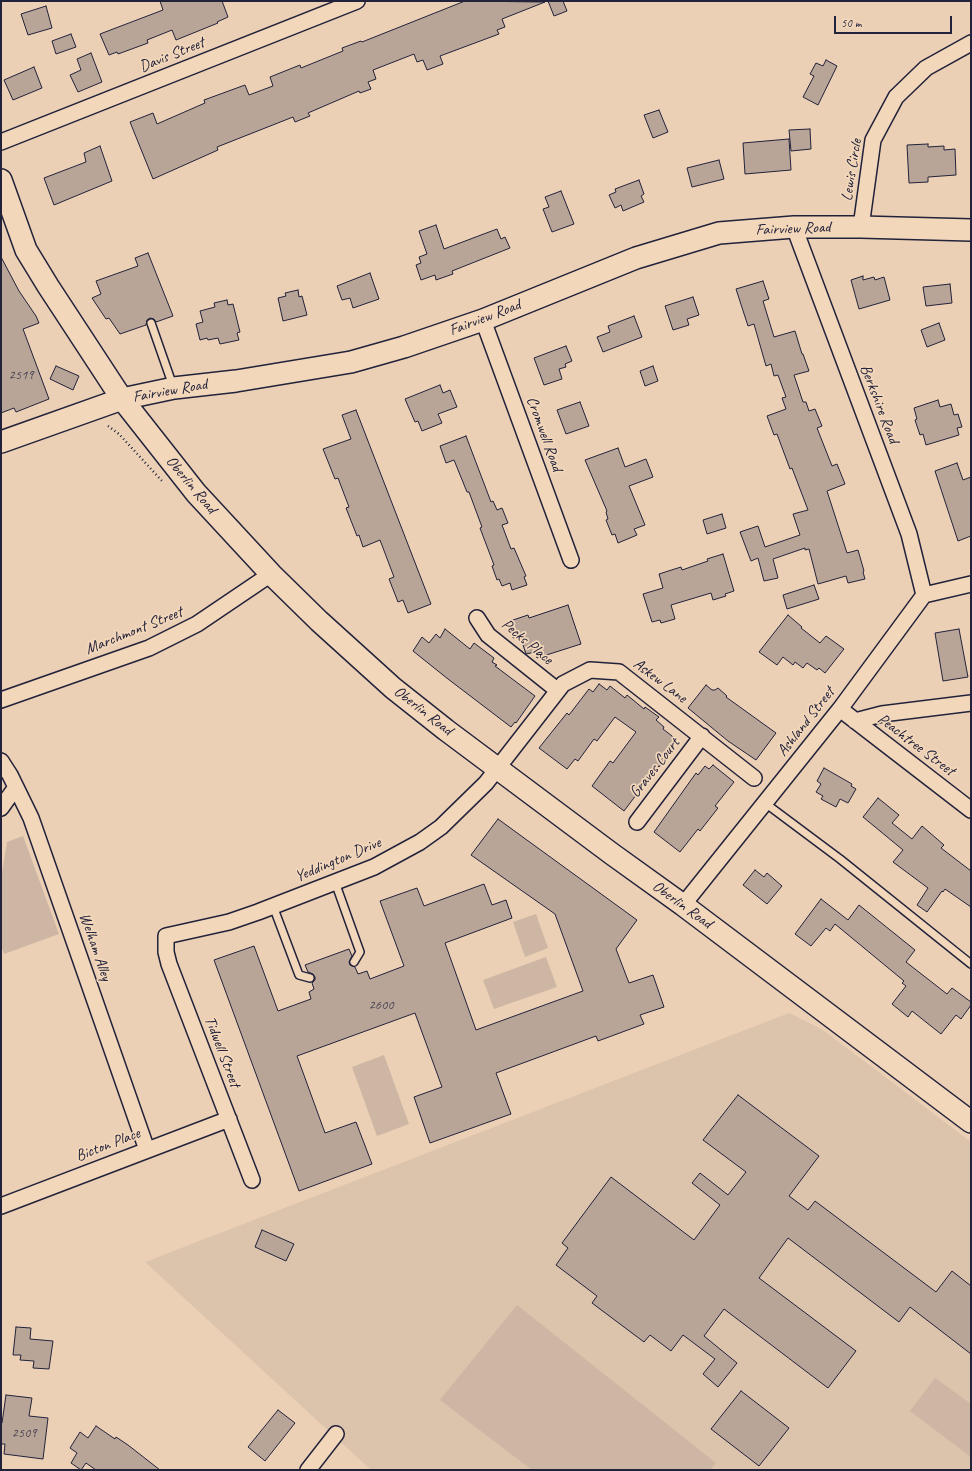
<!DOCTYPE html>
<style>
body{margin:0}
#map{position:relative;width:972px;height:1471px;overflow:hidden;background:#ebd0b5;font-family:Caveat,sans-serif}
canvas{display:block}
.frame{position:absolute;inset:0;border:2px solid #22223b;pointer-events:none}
.scale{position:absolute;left:834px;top:16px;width:118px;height:18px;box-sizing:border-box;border:2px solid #22223b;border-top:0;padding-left:5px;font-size:12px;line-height:14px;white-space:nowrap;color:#22223b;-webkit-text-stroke:3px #f3d7ba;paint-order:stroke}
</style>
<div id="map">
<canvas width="972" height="1471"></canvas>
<div class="frame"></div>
<div class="scale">50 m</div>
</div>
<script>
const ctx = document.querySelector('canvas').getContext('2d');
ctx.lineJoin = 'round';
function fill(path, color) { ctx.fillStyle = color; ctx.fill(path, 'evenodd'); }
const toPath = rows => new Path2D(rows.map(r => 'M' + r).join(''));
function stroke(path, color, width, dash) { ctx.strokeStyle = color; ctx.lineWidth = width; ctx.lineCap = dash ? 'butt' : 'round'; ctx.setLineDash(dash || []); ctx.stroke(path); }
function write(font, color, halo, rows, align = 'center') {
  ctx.font = font + ' Caveat,sans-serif'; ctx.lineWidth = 3.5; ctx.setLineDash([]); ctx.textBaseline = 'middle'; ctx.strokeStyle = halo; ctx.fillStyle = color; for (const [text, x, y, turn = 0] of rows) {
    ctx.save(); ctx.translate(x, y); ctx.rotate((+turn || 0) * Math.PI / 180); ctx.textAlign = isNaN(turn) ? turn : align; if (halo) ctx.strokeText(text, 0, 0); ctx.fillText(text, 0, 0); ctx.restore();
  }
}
const built = toPath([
 [789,1013,823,1030,971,1142,971,1470,371,1470,145,1262]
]);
const green = toPath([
 [23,836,59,934,4,954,1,945,1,879,7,842],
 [536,914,548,948,525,957,513,922],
 [546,957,557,987,494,1009,483,980],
 [384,1055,409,1124,377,1136,352,1067],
 [517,1305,716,1463,710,1470,532,1470,440,1400],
 [935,1378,971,1404,971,1457,910,1411]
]);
const building = toPath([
 [160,1,222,1,228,17,217,22,218,23,176,40,172,30,147,40,148,43,118,54,117,52,109,55,100,34,163,10,160,1],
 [465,1,545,2,502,19,505,27,497,30,499,34,440,56,443,64,427,70,423,60,417,62,414,54,373,70,376,79,368,82,371,89,360,93,359,91,308,113,310,116,295,122,293,117,217,147,218,150,153,179,130,122,153,113,157,124,205,103,204,100,245,85,249,95,273,86,270,77,300,65,301,68,343,51,342,48,361,41,362,42,465,1],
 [548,1,563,1,567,11,554,16,548,1],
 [46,6,52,28,28,35,21,14,46,6],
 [71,34,76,47,56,54,52,41,71,34],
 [91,53,102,82,78,92,70,75,81,70,77,59,91,53],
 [826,60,837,66,818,105,803,97,814,76,810,74,816,63,823,66,826,60],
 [34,67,42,88,13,100,4,80,34,67],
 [659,110,668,132,653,138,644,115,659,110],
 [810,129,811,149,791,151,789,130,810,129],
 [789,139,791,170,745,174,743,143,789,139],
 [928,144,928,147,944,146,944,150,955,149,956,175,928,177,928,182,909,183,907,145,928,144],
 [100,146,112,181,54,205,44,178,86,162,84,153,100,146],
 [719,160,724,179,692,187,687,168,719,160],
 [639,180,644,194,641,196,644,202,623,211,621,205,615,208,609,195,616,192,615,189,639,180],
 [561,191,574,224,552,232,543,209,549,207,545,197,561,191],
 [436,225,444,249,497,229,501,239,505,237,510,248,452,271,453,274,436,280,435,275,421,280,416,265,421,263,419,257,427,254,419,231,436,225],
 [148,253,173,316,156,322,154,319,150,318,147,320,146,325,120,334,109,318,106,319,92,298,101,294,96,281,138,266,135,258,148,253],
 [1,257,19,291,36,316,39,323,23,329,49,399,16,412,14,408,1,413,1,257],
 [370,273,379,299,353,308,350,298,342,300,337,286,370,273],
 [863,276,863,280,874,277,875,280,884,277,890,300,859,309,851,280,863,276],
 [763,281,769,299,763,301,774,337,795,331,802,354,803,354,809,371,794,375,803,402,806,402,809,411,815,409,822,426,817,428,832,466,837,464,845,484,827,491,847,553,858,550,864,571,863,572,865,579,848,583,846,576,818,584,809,549,805,550,805,548,773,559,778,578,764,581,758,558,751,561,740,532,758,526,765,547,800,535,793,514,808,510,792,468,790,469,777,434,774,435,767,416,786,409,782,398,786,397,778,375,774,376,771,364,766,366,754,324,748,326,736,289,763,281],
 [950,284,952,303,926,306,923,287,950,284],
 [298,290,299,297,302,296,307,315,283,321,278,298,286,296,285,293,298,290],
 [693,297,699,315,687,319,689,325,673,330,665,306,693,297],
 [227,300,228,305,233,304,240,332,237,333,239,340,220,344,218,338,208,340,207,338,200,340,196,324,203,322,200,311,215,307,214,303,227,300],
 [634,316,642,337,603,352,597,337,610,332,608,326,634,316],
 [939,323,945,340,927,347,921,330,939,323],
 [566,346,572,361,565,364,566,367,559,369,562,379,544,385,534,358,566,346],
 [56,366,79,376,73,390,50,379,56,366],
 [653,366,658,381,645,386,640,371,653,366],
 [440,385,443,393,450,390,457,407,438,414,442,423,422,431,418,421,415,422,405,399,440,385],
 [938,400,940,407,951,404,954,415,958,414,962,427,957,428,959,435,926,445,923,434,920,435,915,420,917,419,914,408,938,400],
 [580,402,589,426,566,434,557,410,580,402],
 [356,410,431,604,408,613,403,600,398,602,389,579,394,577,380,540,363,547,359,535,357,536,346,508,349,507,338,478,335,479,323,449,351,439,342,415,356,410],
 [466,436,491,502,493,501,497,510,502,508,508,523,502,525,511,549,514,548,526,576,524,577,527,585,512,590,510,583,502,586,499,579,497,580,492,566,494,565,480,528,482,527,469,492,467,492,454,460,446,463,440,446,466,436],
 [618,448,625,467,646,459,653,477,629,486,645,525,634,529,637,535,618,543,615,534,612,535,606,520,608,519,606,512,607,511,585,460,618,448],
 [957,463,963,480,971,477,971,536,958,541,935,471,957,463],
 [722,514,726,528,707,534,703,520,722,514],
 [723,554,734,591,725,594,726,596,713,600,711,593,671,605,675,619,661,623,660,620,652,622,643,594,663,588,659,574,681,567,682,570,708,561,707,559,723,554],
 [814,585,819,599,787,609,783,595,814,585],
 [568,605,581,644,537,658,535,652,526,654,520,636,513,638,507,622,528,615,529,618,568,605],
 [788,615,802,627,801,628,820,643,826,636,844,649,825,673,819,668,817,670,807,663,803,668,795,662,793,665,783,657,777,665,759,652,788,615],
 [445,629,470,649,474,643,494,658,492,662,497,665,495,666,535,696,516,723,515,722,511,727,448,679,413,651,422,637,429,643,436,634,440,638,445,629],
 [959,629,968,677,943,681,935,633,959,629],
 [599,684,607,690,610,686,625,698,627,695,644,709,645,707,659,717,656,720,664,727,663,729,672,736,675,740,671,747,673,748,659,767,658,766,624,811,592,786,610,761,613,763,636,732,615,717,597,741,594,739,578,761,575,759,567,769,539,748,567,713,569,715,589,689,593,692,599,684],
 [706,685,712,690,715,690,718,688,727,696,726,697,776,733,756,760,728,741,688,708,706,685],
 [713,765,734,782,715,806,718,808,700,831,698,829,680,852,654,832,696,773,698,775,705,766,709,769,713,765],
 [824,768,852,784,851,786,856,789,848,803,840,799,836,807,821,799,823,796,816,792,821,784,817,781,824,768],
 [878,798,899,815,892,823,912,839,922,826,944,845,941,848,971,871,971,907,945,889,943,892,942,891,927,912,917,905,928,888,893,862,903,850,863,817,878,798],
 [498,819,637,920,616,949,629,983,653,975,664,1007,640,1015,644,1024,598,1041,596,1036,496,1073,511,1114,430,1143,414,1097,442,1087,415,1013,297,1056,325,1133,356,1122,372,1164,299,1191,214,960,254,946,278,1011,311,999,309,992,314,989,312,983,315,980,315,977,313,974,308,972,305,965,349,949,352,956,349,962,350,965,355,967,358,974,367,971,370,979,404,966,380,901,417,888,424,906,484,884,492,905,506,900,512,918,445,943,476,1030,583,991,555,914,471,855,498,819],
 [755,870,764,877,767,873,782,886,767,904,743,885,755,870],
 [821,899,848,920,859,905,915,950,906,962,947,994,952,988,971,1002,971,1005,961,1019,956,1015,941,1034,912,1011,908,1017,892,1004,906,986,902,983,904,981,835,924,830,931,826,928,811,946,795,934,821,899],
 [738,1095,819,1156,789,1196,808,1210,815,1201,936,1292,952,1271,971,1286,971,1354,910,1307,899,1322,788,1238,759,1278,856,1351,828,1388,724,1309,704,1336,737,1363,718,1387,703,1374,715,1359,683,1335,671,1351,650,1335,644,1342,592,1303,597,1296,556,1265,568,1248,562,1243,611,1177,694,1240,720,1205,692,1183,700,1173,728,1195,746,1172,703,1140,738,1095],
 [262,1230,294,1244,286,1261,255,1247,262,1230],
 [16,1327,31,1328,30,1339,53,1341,49,1369,33,1368,34,1361,20,1360,21,1355,13,1355,16,1327],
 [741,1391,789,1428,759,1466,711,1429,741,1391],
 [6,1395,32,1398,29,1416,48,1418,43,1459,4,1454,5,1444,1,1444,1,1422,2,1423,6,1395],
 [278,1410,295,1423,265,1461,248,1447,278,1410],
 [96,1426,115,1439,116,1437,128,1445,160,1470,96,1470,86,1463,81,1470,71,1463,77,1453,70,1448,80,1432,88,1438,96,1426]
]);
const path = toPath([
 [108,426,119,434,162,481]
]);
const lane = toPath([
 [151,323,173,386],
 [765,803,840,859,971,964],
 [335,882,360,952,354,962],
 [273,906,299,975,310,978]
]);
const street = toPath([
 [1,142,357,1],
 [794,227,909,534,924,595],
 [861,227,873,140,896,97,926,68,971,43],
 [483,320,571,560],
 [477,618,488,635,557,690],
 [1,700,149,648,197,624,271,574],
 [840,709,971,810],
 [855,721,882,714,971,703],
 [1,761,10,775,31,818,147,1150],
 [1,808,16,787],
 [637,822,702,736],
 [683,905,840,709,924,595,971,584],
 [252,1180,169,964,166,952,166,936,229,922,258,912,374,867,420,842,441,827,486,783,563,684,590,670,619,672,754,778],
 [1,1206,229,1119],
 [308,1470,336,1434]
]);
const secondary = toPath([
 [1,180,26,250,48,286,122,399,196,493,271,574,319,621,393,688,446,730,612,854,683,905,971,1122],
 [1,442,122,399,174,388,236,381,351,362,404,347,483,320,636,258,719,233,794,227,861,227,971,230]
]);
const numberNames = [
 ["2519",21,375],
 ["2600",381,1005],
 ["2509",24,1433]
];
const streetNames = [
 ["Davis Street",172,55,-22],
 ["Lewis Circle",852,170,-81],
 ["Fairview Road",793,229,-2],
 ["Fairview Road",485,318,-21],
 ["Fairview Road",170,391,-10],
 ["Berkshire Road",879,404,69],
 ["Cromwell Road",544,434,70],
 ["Oberlin Road",191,485,50],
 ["Marchmont Street",134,631,-22],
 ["Pecks Place",527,642,40],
 ["Askew Lane",660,681,37],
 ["Oberlin Road",423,711,38],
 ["Ashland Street",806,722,-52],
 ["Peachtree Street",916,745,37],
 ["Graves Court",655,768,-52],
 ["Yeddington Drive",338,860,-23],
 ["Oberlin Road",682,905,36],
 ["Welham Alley",95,947,71],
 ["Tidwell Street",222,1052,69],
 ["Bicton Place",108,1145,-21]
];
fill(built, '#dcc3ac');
fill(green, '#cdb6a3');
fill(building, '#b8a597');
stroke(building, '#22223b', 1);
stroke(lane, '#22223b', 10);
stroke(street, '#22223b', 18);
stroke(secondary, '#22223b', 24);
stroke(path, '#22223b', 2.5, [1, 3]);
stroke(lane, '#f3d7ba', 7);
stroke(street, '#f3d7ba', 15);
stroke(secondary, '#f3d7ba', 21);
write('14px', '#484352', null, numberNames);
write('16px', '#22223b', '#f3d7ba', streetNames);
</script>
